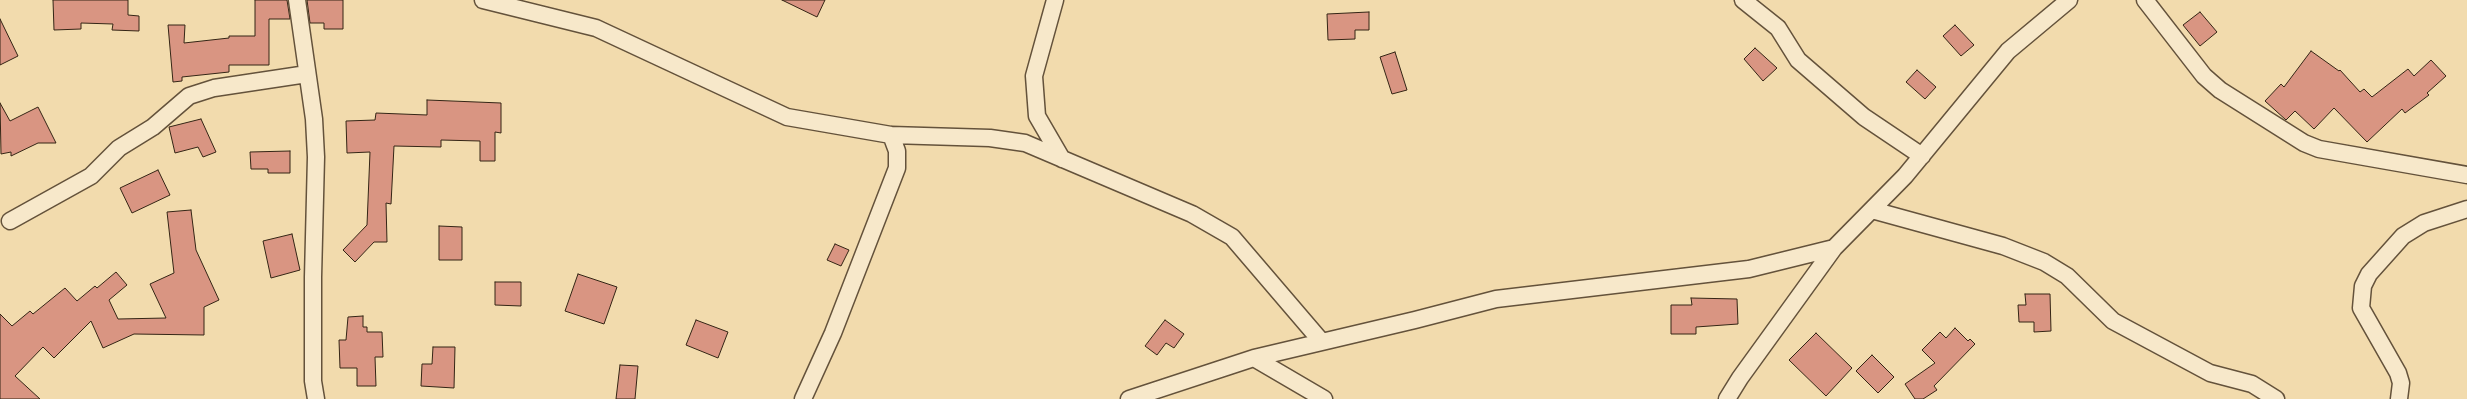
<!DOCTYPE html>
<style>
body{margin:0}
canvas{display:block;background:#f2dbad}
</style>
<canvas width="2467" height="399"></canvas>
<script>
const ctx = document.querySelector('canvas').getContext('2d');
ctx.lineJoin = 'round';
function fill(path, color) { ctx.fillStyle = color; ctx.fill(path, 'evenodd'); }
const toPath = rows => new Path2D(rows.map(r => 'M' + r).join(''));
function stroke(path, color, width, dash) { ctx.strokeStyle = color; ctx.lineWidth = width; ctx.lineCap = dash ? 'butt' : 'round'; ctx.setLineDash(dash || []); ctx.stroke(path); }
const building = toPath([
 [53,0,128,0,128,15,139,16,139,31,112,30,113,24,81,23,81,29,54,30,53,0],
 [255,0,287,0,290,19,269,19,269,65,229,65,229,72,182,77,182,81,173,82,168,25,185,25,184,43,229,38,229,36,255,36,255,0],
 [307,0,343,0,343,29,324,29,324,23,310,23,307,0],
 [782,0,825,0,817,17,782,0],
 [1369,12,1369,30,1355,30,1355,39,1328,40,1327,14,1369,12],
 [2200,12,2217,32,2200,46,2183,25,2200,12],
 [0,19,18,56,0,65,0,19],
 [1955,25,1974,45,1961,56,1943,36,1955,25],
 [1755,48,1777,68,1763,81,1744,59,1755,48],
 [2311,51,2339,71,2340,70,2360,92,2364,89,2372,97,2408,69,2414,76,2431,60,2446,76,2427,93,2429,95,2405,113,2402,109,2367,142,2334,108,2314,129,2295,111,2286,120,2265,101,2281,84,2284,87,2311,51],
 [1395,52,1407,90,1392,94,1380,57,1395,52],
 [1917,70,1936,87,1925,99,1906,82,1917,70],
 [427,100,501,103,501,133,495,132,495,161,480,161,480,141,441,140,441,147,394,146,391,204,386,203,387,242,374,242,355,262,343,250,367,225,370,152,347,153,346,121,375,120,376,113,427,115,427,100],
 [0,103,10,121,38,107,56,143,38,143,11,156,11,152,1,154,0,103],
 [201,119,216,152,203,157,198,147,175,153,169,127,201,119],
 [290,151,290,173,268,173,268,169,251,169,250,152,290,151],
 [158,170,170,195,132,213,120,188,158,170],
 [191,210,196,250,219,300,204,307,204,335,134,334,103,348,91,321,54,358,43,347,15,376,40,399,0,399,0,314,12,326,30,311,33,314,65,288,77,301,95,286,97,288,116,272,127,285,109,300,118,319,166,318,150,284,174,273,167,212,191,210],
 [439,226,462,227,462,260,439,260,439,226],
 [292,234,300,270,271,278,263,241,292,234],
 [835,244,849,250,841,266,827,260,835,244],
 [578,274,617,287,604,324,565,311,578,274],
 [495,282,521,282,521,306,495,305,495,282],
 [2025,294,2050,294,2051,331,2034,332,2034,322,2019,322,2018,305,2026,305,2025,294],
 [1691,298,1737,299,1738,324,1696,327,1696,334,1671,334,1671,305,1692,305,1691,298],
 [363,316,363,327,367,327,367,332,382,332,383,357,375,357,376,386,357,386,357,368,340,368,339,340,346,340,348,317,363,316],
 [696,320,728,332,718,358,686,345,696,320],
 [1165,320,1184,334,1174,348,1166,343,1157,355,1145,346,1165,320],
 [1955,328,1968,341,1970,339,1975,344,1934,386,1937,390,1923,399,1915,399,1905,384,1935,363,1922,350,1940,332,1946,338,1955,328],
 [1816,333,1852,368,1826,396,1789,360,1816,333],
 [433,347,455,347,454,388,421,386,422,364,432,364,433,347],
 [1872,355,1894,377,1878,393,1856,371,1872,355],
 [620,365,638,366,635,399,616,399,620,365]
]);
const street = toPath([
 [297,0,314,119,316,157,313,277,313,381,316,399],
 [483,0,596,28,787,117,891,135,990,138,1025,143,1192,214,1232,237,1321,341],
 [1055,0,1034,76,1037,116,1062,159],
 [1743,0,1778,28,1798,60,1864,117,1922,156],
 [2145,0,2204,76,2220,90,2304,143,2319,149,2467,175],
 [1872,210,2003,246,2044,262,2067,276,2113,321,2210,373,2252,384,2276,399],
 [10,221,91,176,119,148,153,127,189,96,214,88,307,74],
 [1254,358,1324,399],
 [803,399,833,333,897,168,897,151,891,135],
 [1129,399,1254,358,1415,320,1496,299,1749,269,1834,248,1905,176,2008,51,2069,0],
 [1727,399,1740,378,1834,248],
 [2399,399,2401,383,2398,373,2361,308,2363,286,2369,274,2403,236,2424,223,2467,209]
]);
fill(building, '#d99582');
stroke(building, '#342515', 1);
stroke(street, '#64523b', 19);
stroke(street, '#f7e8ca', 16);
</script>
